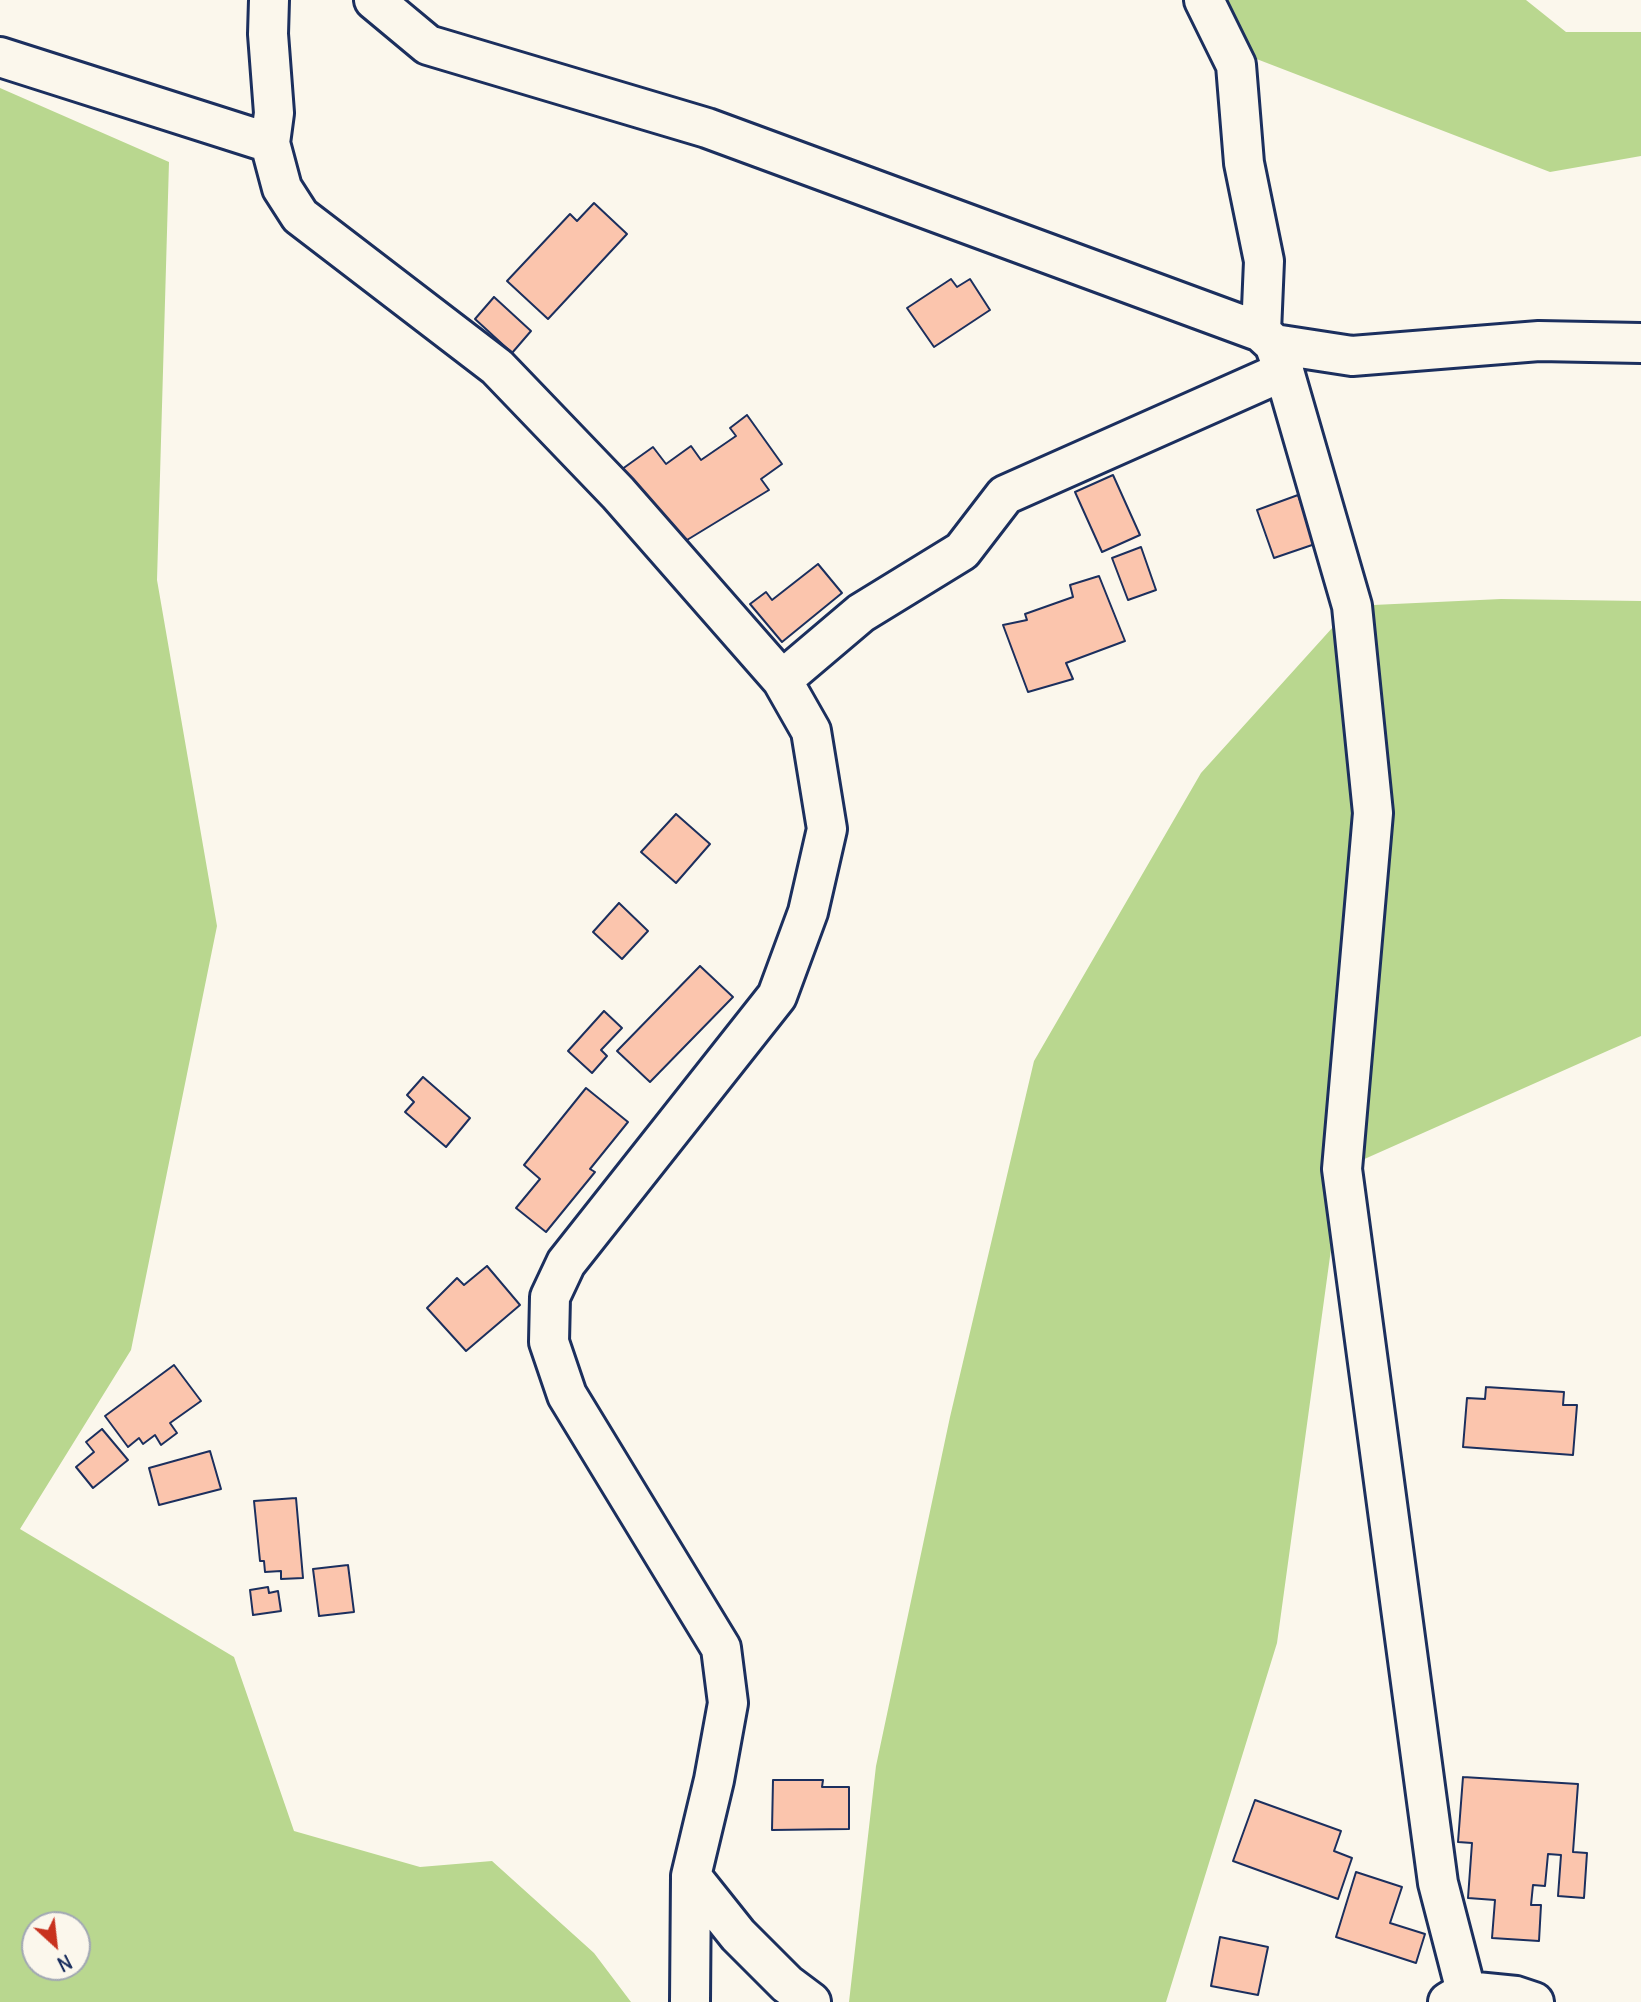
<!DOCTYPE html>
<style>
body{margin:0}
#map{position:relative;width:1641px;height:2002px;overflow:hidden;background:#fbf7ec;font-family:Delius,sans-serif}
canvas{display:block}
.north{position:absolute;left:21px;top:1911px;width:70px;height:70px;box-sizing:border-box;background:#fbf7ec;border:2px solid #a1a7b3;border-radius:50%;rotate:153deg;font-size:19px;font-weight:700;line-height:28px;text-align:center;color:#1b2f5e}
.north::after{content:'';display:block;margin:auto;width:24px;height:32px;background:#c8321e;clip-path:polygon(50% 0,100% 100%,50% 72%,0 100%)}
</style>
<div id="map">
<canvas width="1641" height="2002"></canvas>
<div class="north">N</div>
</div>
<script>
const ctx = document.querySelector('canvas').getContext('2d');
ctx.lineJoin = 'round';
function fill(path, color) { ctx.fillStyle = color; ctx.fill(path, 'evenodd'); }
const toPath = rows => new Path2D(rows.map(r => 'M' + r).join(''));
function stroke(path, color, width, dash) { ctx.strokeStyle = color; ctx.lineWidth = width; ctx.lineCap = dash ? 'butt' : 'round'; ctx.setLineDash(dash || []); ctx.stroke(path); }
const green = toPath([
 [1190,0,1526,0,1566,32,1641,32,1641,156,1550,172,1241,53],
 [0,88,169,162,157,580,217,926,131,1350,20,1529,234,1657,294,1831,420,1867,492,1861,594,1953,631,2002,0,2002],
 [35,1925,77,1925,77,1967,35,1967],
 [1501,599,1641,601,1641,1036,1342,1169,1277,1643,1166,2002,849,2002,876,1766,950,1417,1034,1061,1201,773,1352,606]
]);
const building = toPath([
 [594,203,627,234,548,319,507,281,570,214,577,221,594,203],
 [951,279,957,287,970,279,990,310,934,347,907,308,951,279],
 [494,297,531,331,512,353,475,319,494,297],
 [747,415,782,464,761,479,769,490,687,540,618,472,653,447,666,464,691,446,701,460,736,436,730,428,747,415],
 [1113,475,1140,535,1102,552,1075,492,1113,475],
 [1298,495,1315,544,1274,558,1257,510,1298,495],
 [1141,547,1156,590,1128,600,1112,558,1141,547],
 [818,564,842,593,782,642,750,604,766,592,772,600,818,564],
 [1099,576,1125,641,1066,663,1073,679,1028,692,1003,625,1027,620,1025,614,1073,597,1070,585,1099,576],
 [676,814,710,844,676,883,641,852,676,814],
 [619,903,648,931,622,959,593,932,619,903],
 [700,966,733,997,650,1082,617,1051,700,966],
 [604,1011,622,1028,601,1050,607,1056,592,1073,568,1051,604,1011],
 [423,1077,470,1118,446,1147,405,1112,414,1102,407,1095,423,1077],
 [586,1088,628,1122,590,1169,595,1172,546,1232,516,1208,540,1179,524,1165,586,1088],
 [487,1266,520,1305,466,1351,427,1308,457,1278,464,1285,487,1266],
 [174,1365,201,1401,170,1423,177,1433,161,1445,155,1435,143,1444,139,1438,128,1447,105,1416,174,1365],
 [1486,1387,1564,1392,1563,1405,1577,1405,1573,1455,1463,1447,1467,1398,1485,1399,1486,1387],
 [102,1429,128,1460,93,1488,76,1467,94,1452,86,1442,102,1429],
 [210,1451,221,1489,159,1505,149,1468,210,1451],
 [296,1498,303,1578,281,1579,281,1571,265,1572,264,1561,260,1561,254,1501,296,1498],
 [348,1565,354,1612,319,1616,313,1569,348,1565],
 [268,1587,269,1593,278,1591,281,1611,253,1615,250,1590,268,1587],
 [1463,1777,1578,1784,1573,1852,1587,1853,1584,1898,1558,1896,1561,1855,1548,1854,1545,1886,1533,1885,1531,1905,1541,1905,1539,1941,1492,1938,1495,1900,1468,1898,1472,1843,1458,1842,1463,1777],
 [773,1780,823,1780,822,1787,849,1787,849,1829,772,1830,773,1780],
 [1255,1800,1341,1831,1334,1851,1352,1858,1338,1899,1233,1861,1255,1800],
 [1356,1872,1402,1887,1390,1923,1425,1934,1416,1963,1336,1937,1356,1872],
 [1220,1937,1268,1947,1258,1995,1211,1986,1220,1937]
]);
const minor = toPath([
 [269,0,268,34,274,113,270,143,282,188,300,216,497,367,618,493,782,680,811,731,827,829,808,912,777,996,566,1263,550,1297,549,1342,567,1395,721,1648,728,1703,714,1780,691,1876,690,2002],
 [374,0,428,45,707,128,1261,332],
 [1204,0,1236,65,1244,163,1264,261,1261,332,1274,344,1352,356,1539,341,1641,343],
 [0,57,270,143],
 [1274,344,1284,371,1352,606,1373,813,1342,1169,1438,1883,1466,1991],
 [782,680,861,613,962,551,1005,495,1284,371],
 [691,1876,738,1935,787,1984,811,2002],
 [1448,2002,1466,1991,1516,1996,1534,2002]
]);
fill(green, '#b9d78f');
fill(building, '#fbc5ad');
stroke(building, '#1b2f5e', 2);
stroke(minor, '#1b2f5e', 44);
stroke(minor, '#fbf7ec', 38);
</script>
